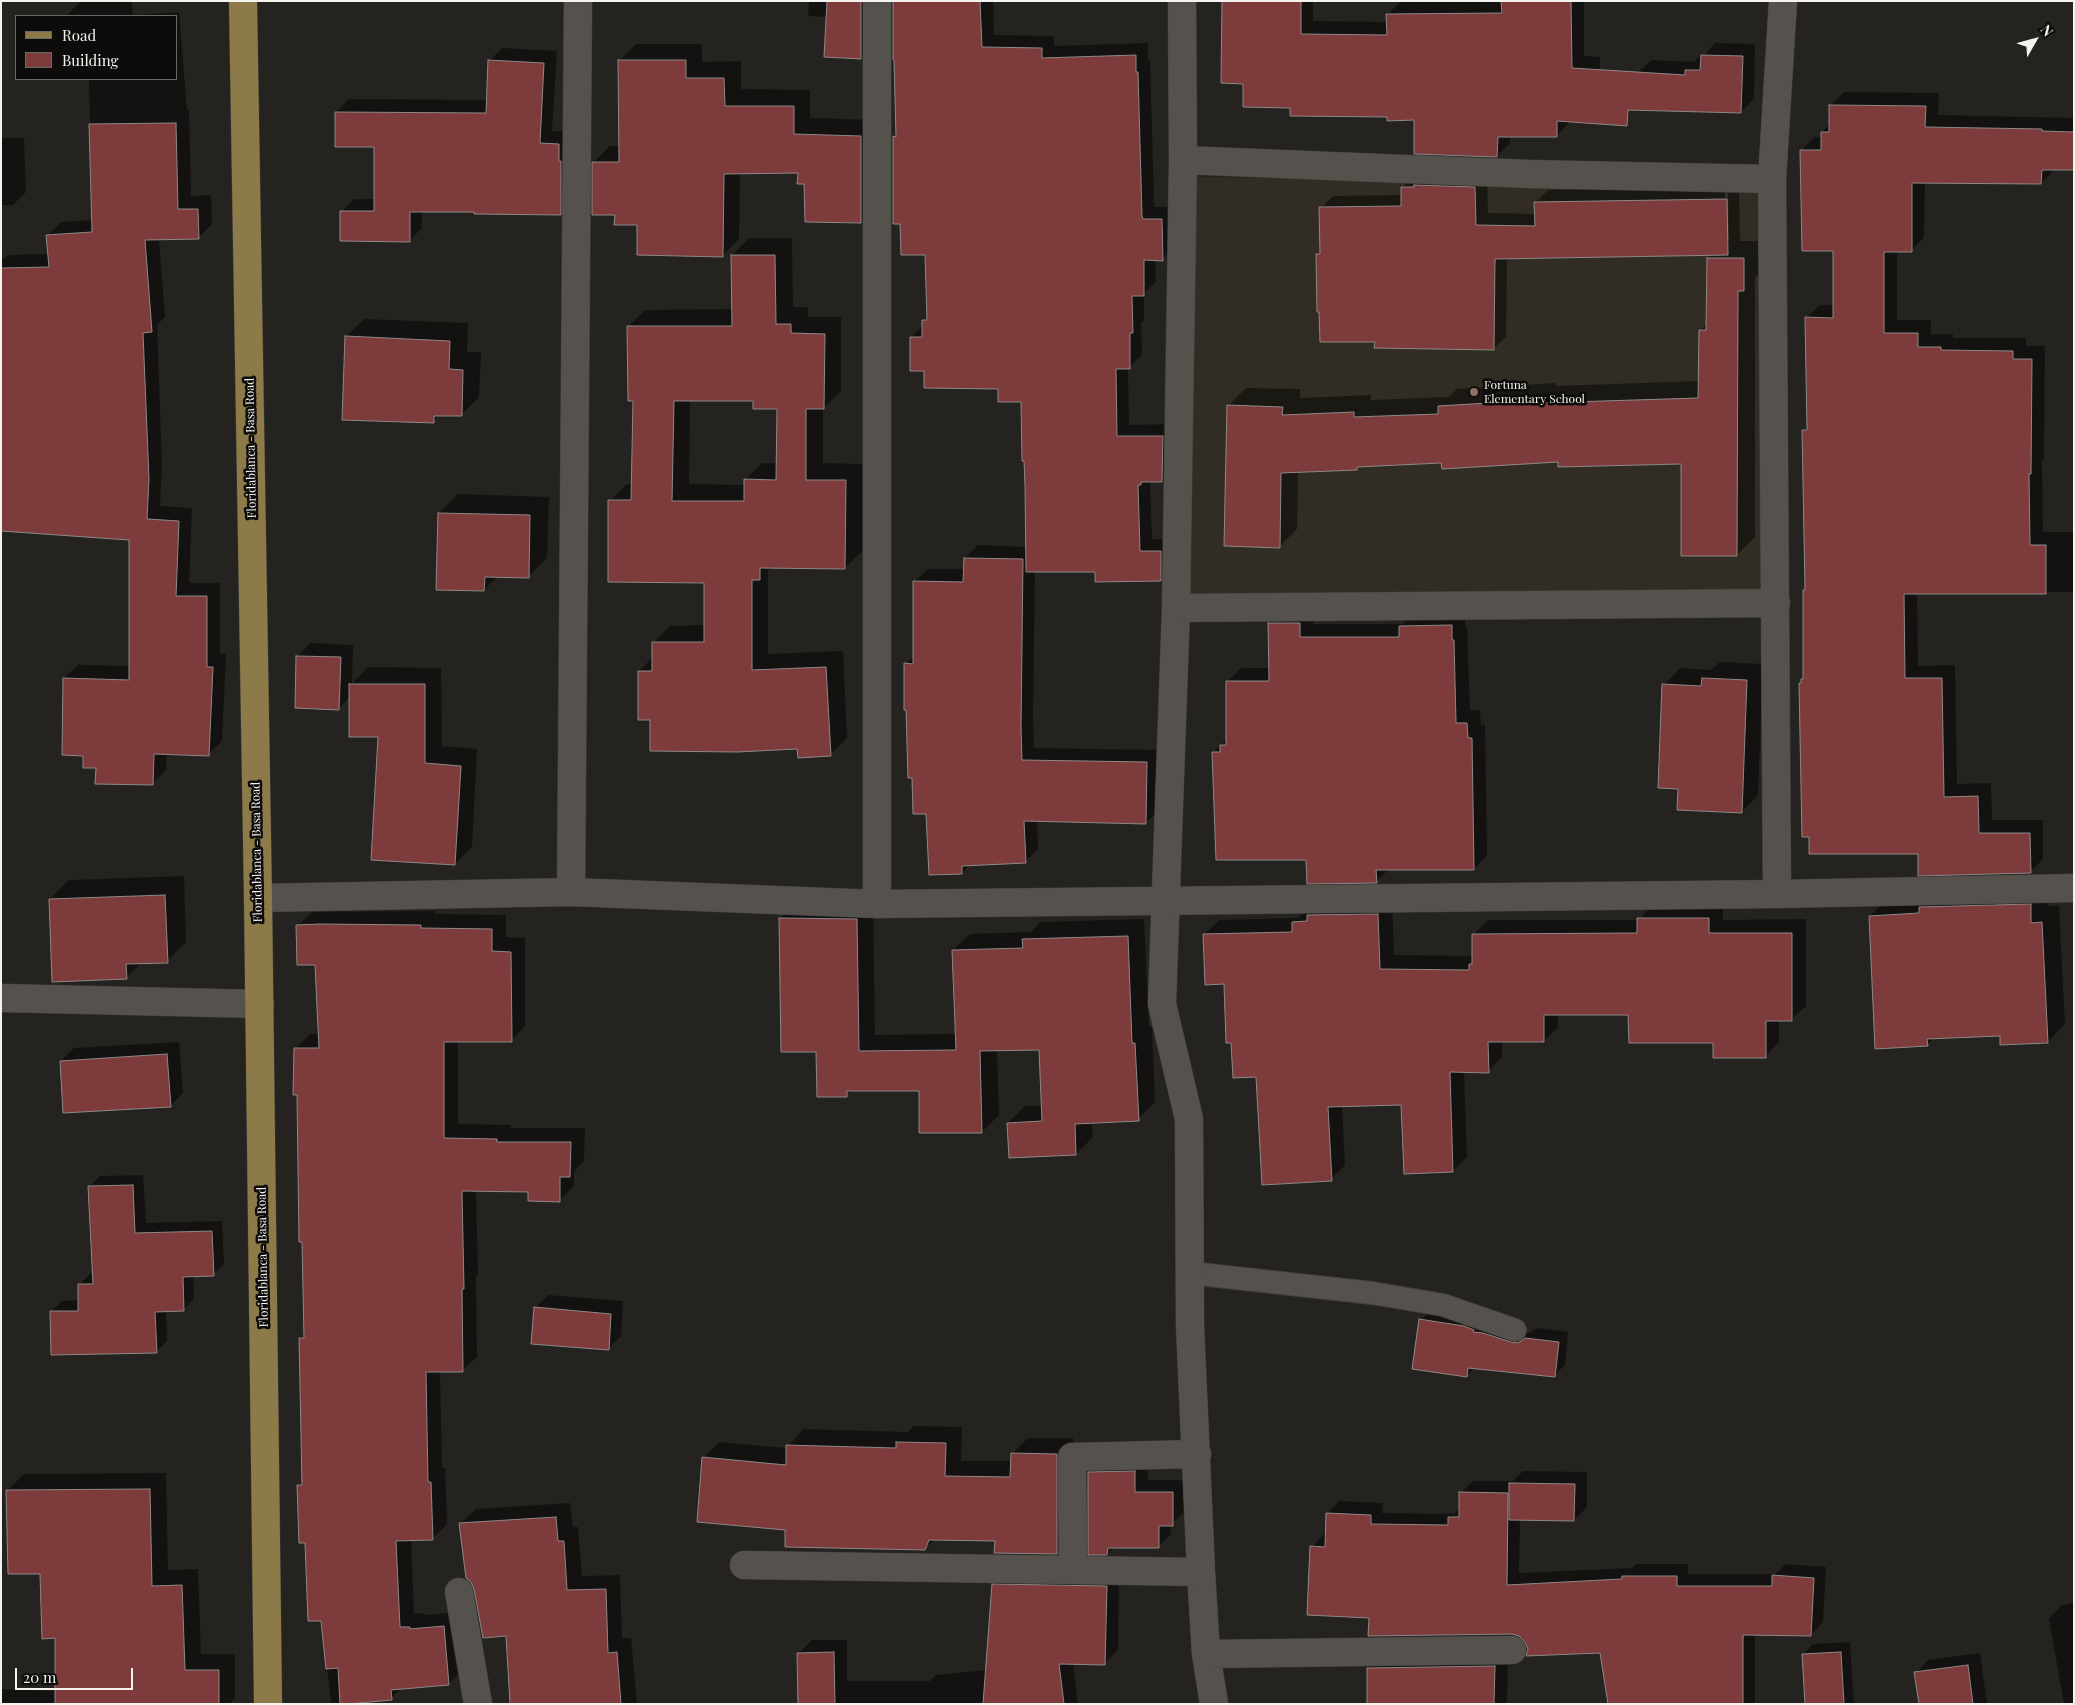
<!DOCTYPE html>
<style>
body{margin:0}
#map{position:relative;width:2075px;height:1705px;overflow:hidden;background:#25231f;font-family:"Playfair Display",serif}
canvas{display:block}
.frame{position:absolute;inset:0;border:2px solid #f4f3f0;pointer-events:none}
.legend{position:absolute;left:15px;top:15px;width:162px;height:65px;box-sizing:border-box;background:#0d0c0b;border:1px solid #696867;margin:0;padding:6px 9px;list-style:none;font-size:15px;color:#f4f3f0}
.legend li{display:flex;align-items:center;gap:10px;height:25px}
.legend b{width:25px;border:1px solid #696867}
.north{position:absolute;left:2010px;top:15px;width:50px;height:50px;-webkit-text-stroke:4px #0d0c0b;paint-order:stroke;rotate:52deg;font-size:14px;font-weight:700;line-height:20px;text-align:center;color:#f4f3f0}
.north::after{content:'';display:block;margin:auto;width:18px;height:22px;background:#f4f3f0;clip-path:polygon(50% 0,100% 100%,50% 72%,0 100%)}
.scale{position:absolute;left:15px;top:1668px;width:118px;height:22px;box-sizing:border-box;border:2px solid #f4f3f0;border-top:0;padding-left:6px;font-size:15px;line-height:18px;white-space:nowrap;color:#f4f3f0;-webkit-text-stroke:4px #0d0c0b;paint-order:stroke}
</style>
<div id="map">
<canvas width="2075" height="1705"></canvas>
<div class="frame"></div>
<ul class="legend">
<li><b style="height:6px;background:#8c7a48"></b>Road</li>
<li><b style="height:14px;background:#7e3b3c"></b>Building</li>
</ul>
<div class="north">N</div>
<div class="scale">20 m</div>
</div>
<script>
const ctx = document.querySelector('canvas').getContext('2d');
ctx.lineJoin = 'round';
function fill(path, color) { ctx.fillStyle = color; ctx.fill(path, 'evenodd'); }
const toPath = rows => new Path2D(rows.map(r => 'M' + r).join(''));
function stroke(path, color, width, dash) { ctx.strokeStyle = color; ctx.lineWidth = width; ctx.lineCap = dash ? 'butt' : 'round'; ctx.setLineDash(dash || []); ctx.stroke(path); }
function write(font, color, halo, rows, align = 'center') {
  ctx.font = font + ' "Playfair Display",serif'; ctx.lineWidth = 5; ctx.setLineDash([]); ctx.textBaseline = 'middle'; ctx.strokeStyle = halo; ctx.fillStyle = color; for (const [text, x, y, turn = 0] of rows) {
    ctx.save(); ctx.translate(x, y); ctx.rotate((+turn || 0) * Math.PI / 180); ctx.textAlign = isNaN(turn) ? turn : align; if (halo) ctx.strokeText(text, 0, 0); ctx.fillText(text, 0, 0); ctx.restore();
  }
}
const built = toPath([
 [1192,177,1757,186,1765,598,1184,604]
]);
const shadow = toPath([
 [132,1,133,15,179,12,187,110,189,110,191,196,211,195,212,224,198,238,159,239,165,317,157,325,162,465,160,506,192,508,189,583,220,583,220,654,226,654,222,741,208,755,167,754,166,770,152,784,97,767,84,755,64,678,78,665,130,666,131,539,1,529,1,261,7,255,49,254,47,236,61,222,92,220,89,79,176,79,176,16,66,16,80,2],
 [809,1,873,1,873,45,861,57,827,17,808,16],
 [894,1,993,1,994,35,1054,36,1054,46,1148,43,1148,60,1150,60,1154,203,1155,207,1174,207,1175,247,1162,259,1155,259,1156,282,1144,293,1144,320,1141,323,1142,355,1128,368,1129,425,1175,424,1174,469,1162,481,1150,481,1152,539,1173,539,1173,568,1160,580,1096,570,1035,571,1033,714,1034,748,1159,750,1159,810,1146,823,1037,820,1038,849,1025,862,970,864,962,873,927,812,906,664,914,656,915,581,928,569,965,569,965,558,978,545,1027,547,1027,485,1022,401,999,388,926,370,912,337,923,325,923,321,928,316,926,254,894,137,898,133],
 [1222,1,1313,1,1313,21,1388,22,1388,14,1401,1,1584,1,1584,56,1600,57,1599,109,1570,121,1557,136,1510,136,1510,143,1497,156,1415,119,1291,106,1244,82],
 [1715,43,1755,44,1754,99,1741,112,1638,73,1651,60,1694,62,1699,57,1702,58],
 [636,44,702,44,702,62,741,61,741,89,810,90,810,118,877,120,877,206,861,222,806,182,799,171,740,172,739,239,722,256,616,214,594,162,610,146,620,146,619,61],
 [502,48,557,51,552,131,571,131,573,201,560,214,422,210,422,228,409,241,342,212,354,199,376,199,376,146,336,112,349,99,487,100,489,61],
 [1844,92,1939,93,1938,115,2074,118,2074,169,2054,170,2041,183,1925,182,1924,237,1911,251,1897,250,1897,320,1931,320,1931,334,1953,334,1953,338,2026,338,2026,346,2045,346,2044,459,2042,461,2043,532,2074,532,2074,592,1917,592,1918,666,1955,665,1957,784,1991,783,1992,820,2043,820,2043,859,2030,872,1919,853,1800,683,1805,677,1804,591,1806,589,1803,431,1808,426,1806,318,1820,305,1834,305,1835,250,1801,151,1814,137,1822,137,1822,132,1830,124,1830,106],
 [1,138,24,138,26,192,13,205,1,205],
 [1415,175,1487,176,1488,213,1536,214,1536,202,1548,190,1739,187,1740,241,1761,241,1761,272,1755,278,1755,537,1737,555,1683,462,1559,461,1443,462,1360,465,1356,469,1298,471,1297,529,1279,547,1228,406,1246,388,1300,389,1300,398,1371,395,1371,400,1449,397,1457,389,1556,383,1556,386,1700,381,1700,330,1708,323,1708,258,1712,254,1507,258,1506,337,1493,349,1317,254,1322,250,1321,208,1333,196,1402,195,1402,188],
 [1725,192,1728,192,1729,240,1727,240],
 [749,238,792,238,793,307,808,307,808,317,841,317,841,391,823,408,823,463,862,464,862,551,845,568,772,567,768,570,768,654,843,651,847,738,830,755,651,719,639,671,653,657,653,643,670,626,705,625,706,581,610,501,627,484,633,484,634,400,628,327,645,310,733,309,732,255],
 [690,400,754,400,778,408,777,463,762,463,745,480,745,485,689,484],
 [364,319,468,323,467,352,481,352,479,397,461,415,440,414,433,422,346,337],
 [458,494,549,497,547,558,528,577,498,576,484,590,439,513],
 [1283,610,1313,610,1313,624,1403,624,1413,613,1465,612,1465,627,1467,627,1470,710,1480,710,1481,725,1485,725,1487,855,1474,869,1389,869,1376,882,1308,859,1214,752,1228,738,1227,682,1241,668,1270,668,1269,623],
 [310,643,353,645,352,684,368,667,441,668,442,746,477,749,472,847,455,864,380,736,350,697,338,709,296,707,298,656],
 [1720,662,1763,664,1758,795,1742,812,1679,788,1664,685,1680,668,1711,670],
 [184,876,186,942,167,961,142,962,126,978,50,899,69,880],
 [2048,888,2048,906,2059,906,2065,1024,2048,1042,2001,1035,1935,1037,1927,1045,1870,916,1887,899],
 [1392,900,1394,955,1474,956,1474,934,1488,920,1639,920,1653,904,1723,904,1723,920,1806,919,1806,1006,1791,1020,1779,1020,1779,1042,1765,1057,1630,1014,1558,1013,1558,1027,1544,1041,1502,1041,1502,1057,1488,1071,1464,1071,1467,1157,1453,1171,1402,1104,1342,1106,1345,1165,1331,1179,1257,1076,1226,983,1205,934,1219,920,1297,918,1308,908],
 [797,902,873,902,875,1035,956,1034,953,950,970,934,1031,932,1040,922,1144,919,1149,1027,1152,1027,1155,1102,1138,1119,1092,1122,1093,1137,1076,1154,1008,1123,1025,1106,1042,1106,1041,1049,997,1050,999,1115,982,1132,920,1089,852,1090,846,1095,818,1050,780,918],
 [435,911,435,914,506,915,506,937,525,938,525,1026,511,1041,458,1041,458,1124,511,1125,511,1128,585,1128,584,1161,574,1172,574,1186,559,1201,529,1190,476,1190,478,1274,476,1276,477,1357,462,1371,440,1371,442,1468,445,1468,447,1524,432,1539,411,1539,414,1614,424,1613,424,1615,458,1612,463,1669,448,1684,402,1688,391,1698,331,1704,322,1620,306,1542,298,1486,303,1480,301,1338,305,1334,298,1094,295,1049,310,1034,320,1034,316,964,298,926,312,912],
 [179,1042,183,1093,170,1106,61,1061,74,1048],
 [143,1175,146,1223,222,1221,224,1264,213,1274,193,1275,194,1299,183,1310,166,1311,167,1341,156,1352,51,1311,62,1301,79,1300,79,1285,90,1274,93,1274,89,1187,100,1176],
 [548,1295,623,1301,621,1336,608,1349,535,1308],
 [1431,1310,1522,1333,1530,1333,1537,1328,1568,1332,1565,1365,1554,1376,1475,1367,1467,1376,1421,1320],
 [914,1426,962,1427,961,1461,1012,1461,1012,1454,1028,1438,1073,1438,1073,1537,1057,1553,996,1540,935,1539,924,1549,786,1529,703,1458,720,1442,787,1448,803,1429,908,1432],
 [1147,1459,1148,1480,1185,1480,1185,1512,1171,1524,1171,1534,1158,1547,1114,1547,1107,1554,1089,1473,1102,1460],
 [1523,1471,1587,1472,1587,1507,1574,1520,1520,1519,1519,1573,1632,1568,1636,1564,1688,1564,1688,1574,1775,1574,1786,1564,1826,1567,1823,1622,1811,1635,1755,1634,1755,1704,1609,1704,1601,1652,1529,1649,1526,1641,1520,1635,1512,1633,1370,1616,1312,1547,1324,1534,1326,1535,1327,1514,1339,1501,1383,1503,1382,1513,1454,1514,1461,1507,1461,1493,1473,1481,1513,1481],
 [166,1473,168,1570,198,1569,201,1654,235,1654,235,1698,230,1704,1,1704,1,1689,56,1691,56,1637,41,1572,8,1490,24,1474],
 [570,1503,573,1527,578,1527,582,1576,620,1575,622,1638,631,1638,637,1704,511,1704,507,1635,461,1523,476,1509],
 [1006,1572,1119,1573,1118,1650,1104,1664,1073,1663,1078,1704,799,1704,798,1654,812,1640,847,1640,847,1681,930,1681,936,1675,987,1670,993,1585],
 [2074,1603,2074,1704,2064,1704,2049,1619,2062,1605],
 [1850,1642,1854,1704,1806,1704,1803,1654,1813,1644],
 [1508,1653,1507,1704,1368,1704,1369,1668,1382,1655],
 [1980,1653,1987,1704,1920,1704,1916,1673,1928,1660]
]);
const building = toPath([
 [827,1,861,1,861,59,824,57,827,1],
 [893,1,980,1,982,47,1042,48,1042,58,1136,55,1136,72,1138,72,1142,216,1143,219,1162,219,1163,261,1144,260,1144,296,1132,296,1133,333,1130,333,1130,369,1116,369,1117,436,1163,436,1162,482,1141,482,1141,485,1138,485,1140,551,1161,551,1161,581,1095,582,1095,572,1026,572,1025,485,1024,461,1022,461,1021,402,998,402,998,389,924,388,924,371,910,371,910,337,922,337,922,320,927,320,925,255,901,255,900,224,893,224,893,136,896,137,894,60,893,60,893,1],
 [1222,1,1301,1,1301,34,1387,35,1386,14,1502,13,1501,1,1571,1,1572,68,1685,75,1685,70,1700,70,1701,55,1743,56,1741,113,1628,110,1627,126,1557,121,1557,137,1498,137,1497,157,1414,154,1414,120,1387,121,1387,117,1290,116,1290,108,1243,107,1243,84,1221,83,1222,1],
 [488,60,544,63,540,143,559,144,559,161,561,161,561,215,474,214,474,212,410,212,410,242,340,241,340,211,374,211,374,147,335,147,335,112,486,113,488,60],
 [618,60,686,60,686,78,724,78,725,106,794,106,794,134,861,136,861,223,805,222,804,184,797,184,798,173,724,174,723,257,637,255,637,225,614,225,615,215,592,215,592,162,619,162,618,60],
 [1829,105,1926,106,1925,127,2042,129,2042,131,2074,132,2074,170,2042,170,2041,184,1912,183,1912,252,1884,252,1884,333,1918,333,1918,347,1941,347,1941,350,2013,351,2013,359,2032,359,2031,474,2029,474,2030,545,2046,545,2046,594,1904,594,1905,678,1942,678,1944,797,1978,796,1979,833,2030,833,2031,873,1918,876,1918,854,1809,854,1809,837,1802,837,1799,683,1801,683,1801,679,1803,679,1803,590,1805,590,1802,430,1807,430,1805,317,1833,318,1833,251,1802,251,1800,150,1821,150,1821,132,1829,132,1829,105],
 [176,123,178,209,198,209,199,239,145,240,152,332,143,333,149,479,147,519,179,521,176,596,207,596,207,667,213,667,209,756,154,754,153,785,95,784,96,768,83,768,83,756,62,755,63,678,129,680,129,540,1,531,1,268,49,267,46,235,92,232,89,124,176,123],
 [1414,185,1475,187,1476,225,1535,226,1534,202,1727,199,1728,255,1495,259,1494,350,1374,348,1375,342,1320,342,1319,312,1317,312,1316,254,1320,254,1319,207,1401,206,1401,187,1414,187,1414,185],
 [731,255,775,255,776,324,791,324,791,333,825,334,824,409,806,409,806,480,846,480,845,569,760,568,760,580,752,580,752,670,826,667,831,756,798,758,797,749,737,752,650,751,650,720,638,720,638,671,652,671,652,642,704,642,704,583,608,582,608,500,631,500,633,401,628,401,627,326,732,326,731,255],
 [674,401,753,401,753,409,777,409,776,480,744,479,744,501,672,501,674,401],
 [1707,258,1744,258,1744,291,1738,291,1737,556,1681,556,1681,464,1558,467,1558,462,1442,469,1441,463,1357,467,1357,470,1281,473,1280,548,1224,546,1227,405,1283,407,1282,415,1354,412,1354,417,1438,414,1438,406,1539,400,1539,403,1698,398,1699,330,1706,330,1707,258],
 [345,336,450,341,449,369,463,370,462,416,434,416,434,423,342,420,345,336],
 [438,513,530,515,529,578,485,577,484,591,436,590,438,513],
 [964,558,1023,559,1021,727,1022,760,1147,762,1146,824,1024,821,1026,863,962,866,962,874,929,875,926,814,913,814,912,778,908,778,906,710,904,710,904,663,913,664,913,581,963,582,964,558],
 [1268,623,1300,623,1300,637,1399,637,1399,626,1452,625,1452,640,1454,640,1456,723,1467,723,1468,738,1472,738,1474,870,1376,870,1377,883,1307,884,1306,860,1216,860,1212,752,1220,752,1220,745,1226,745,1226,681,1269,681,1268,623],
 [296,656,341,657,339,710,295,708,296,656],
 [1702,678,1747,680,1742,813,1677,810,1678,789,1658,788,1662,684,1701,686,1702,678],
 [349,684,425,684,425,763,461,766,455,865,371,860,378,737,349,737,349,684],
 [165,895,168,963,126,964,127,979,52,982,49,899,165,895],
 [2031,904,2031,923,2042,922,2048,1043,2000,1045,2000,1036,1927,1039,1928,1046,1875,1049,1869,916,1919,913,1919,907,2031,904],
 [1378,914,1380,969,1469,970,1469,964,1472,964,1472,934,1637,933,1637,918,1709,918,1709,933,1792,933,1792,1021,1766,1021,1766,1058,1713,1058,1713,1043,1629,1043,1628,1015,1544,1015,1544,1042,1488,1042,1489,1073,1450,1072,1453,1172,1404,1174,1401,1105,1328,1107,1332,1181,1262,1185,1256,1077,1233,1078,1231,1043,1226,1043,1224,984,1205,985,1203,934,1292,932,1292,922,1307,921,1307,915,1378,914],
 [779,918,857,919,859,1051,956,1050,952,950,1023,948,1022,939,1128,936,1132,1043,1135,1043,1139,1121,1075,1124,1076,1155,1009,1158,1007,1123,1042,1121,1039,1050,980,1051,982,1133,919,1133,919,1091,847,1091,847,1097,817,1097,816,1052,781,1052,779,918],
 [320,924,421,925,421,928,492,929,492,951,511,952,512,1042,444,1042,444,1138,497,1139,497,1142,571,1142,570,1177,560,1177,560,1202,528,1201,528,1192,462,1191,464,1289,462,1289,463,1372,426,1372,428,1482,431,1482,433,1540,396,1541,400,1627,410,1627,410,1629,444,1626,449,1685,391,1690,392,1700,348,1704,340,1704,338,1668,326,1669,321,1621,308,1621,305,1543,299,1543,297,1485,302,1485,299,1338,304,1338,302,1242,299,1242,297,1095,293,1095,294,1048,319,1048,315,965,297,965,296,925,320,924],
 [167,1054,171,1107,63,1113,60,1061,167,1054],
 [133,1185,135,1233,212,1231,214,1276,183,1277,184,1311,155,1312,157,1353,51,1355,50,1311,78,1311,78,1284,93,1284,88,1186,133,1185],
 [534,1307,611,1314,609,1350,531,1344,534,1307],
 [1419,1319,1464,1326,1474,1330,1473,1332,1483,1333,1511,1342,1518,1343,1525,1338,1559,1342,1555,1377,1468,1368,1467,1377,1412,1369,1419,1319],
 [896,1442,946,1443,945,1476,1010,1477,1011,1453,1057,1454,1057,1554,994,1553,995,1541,929,1540,925,1550,785,1547,785,1530,697,1522,702,1457,786,1465,786,1445,896,1448,896,1442],
 [1135,1471,1135,1492,1173,1492,1173,1526,1159,1526,1159,1548,1108,1548,1107,1555,1088,1555,1088,1472,1135,1471],
 [1509,1483,1575,1484,1574,1521,1509,1520,1509,1483],
 [150,1489,152,1586,182,1585,185,1670,219,1670,219,1704,55,1704,55,1638,42,1639,40,1574,8,1574,6,1490,150,1489],
 [1459,1492,1508,1493,1507,1585,1622,1579,1622,1576,1677,1576,1677,1586,1772,1586,1772,1575,1814,1578,1811,1636,1743,1635,1743,1704,1608,1704,1600,1653,1526,1656,1528,1649,1525,1642,1519,1636,1512,1634,1368,1636,1369,1618,1307,1615,1310,1546,1325,1547,1326,1513,1371,1515,1371,1524,1448,1525,1448,1517,1459,1517,1459,1492],
 [556,1517,558,1541,564,1541,567,1590,606,1589,608,1653,617,1652,621,1704,510,1704,506,1636,483,1638,474,1589,471,1582,466,1578,459,1523,556,1517],
 [992,1584,1107,1586,1105,1665,1059,1664,1064,1704,983,1704,992,1584],
 [834,1652,835,1704,798,1704,797,1653,834,1652],
 [1841,1652,1844,1704,1805,1704,1802,1654,1841,1652],
 [1968,1665,1973,1704,1919,1704,1914,1672,1968,1665],
 [1495,1666,1494,1704,1367,1704,1367,1668,1495,1666]
]);
const service = toPath([
 [1190,1273,1372,1293,1443,1305,1515,1330]
]);
const minor = toPath([
 [877,1,877,904],
 [1182,1,1183,160,1176,608,1162,1004,1189,1119,1190,1326,1201,1572,1206,1654,1214,1704],
 [1183,160,1529,174,1772,179],
 [1176,608,1776,603],
 [571,892,578,1],
 [1777,894,1772,179,1783,1],
 [258,898,571,892,877,904,1777,894,2074,888],
 [1,998,260,1004],
 [744,1565,1201,1572],
 [1073,1570,1072,1457,1197,1454],
 [459,1592,478,1704],
 [1206,1654,1512,1650]
]);
const primary = toPath([
 [243,1,258,898,268,1704]
]);
const markers = [
 [1474,392,5,"#8d6e63"]
];
const poiNames = [
 ["Fortuna",1484,385],
 ["Elementary School",1484,399]
];
const streetNames = [
 ["Floridablanca - Basa Road",251,448,-91],
 ["Floridablanca - Basa Road",257,852,-91],
 ["Floridablanca - Basa Road",263,1257,-91]
];
fill(built, '#322d24');
fill(shadow, '#0007');
fill(building, '#7e3b3c');
stroke(building, '#8e8888', 1);
stroke(service, '#413f3c', 24);
stroke(minor, '#413f3c', 29);
stroke(primary, '#413f3c', 29);
stroke(service, '#55524e', 22);
stroke(minor, '#55524e', 28);
stroke(primary, '#8c7a48', 28);
for (const [x, y, r, color] of markers) { const dot = new Path2D(); dot.arc(x, y, r, 0, 2 * Math.PI); ctx.fillStyle = color; ctx.fill(dot); stroke(dot, '#0d0c0b', 2); }
write('12px', '#f4f3f0', '#0d0c0b', poiNames, 'left');
write('12px', '#f4f3f0', '#0d0c0b', streetNames);
</script>
